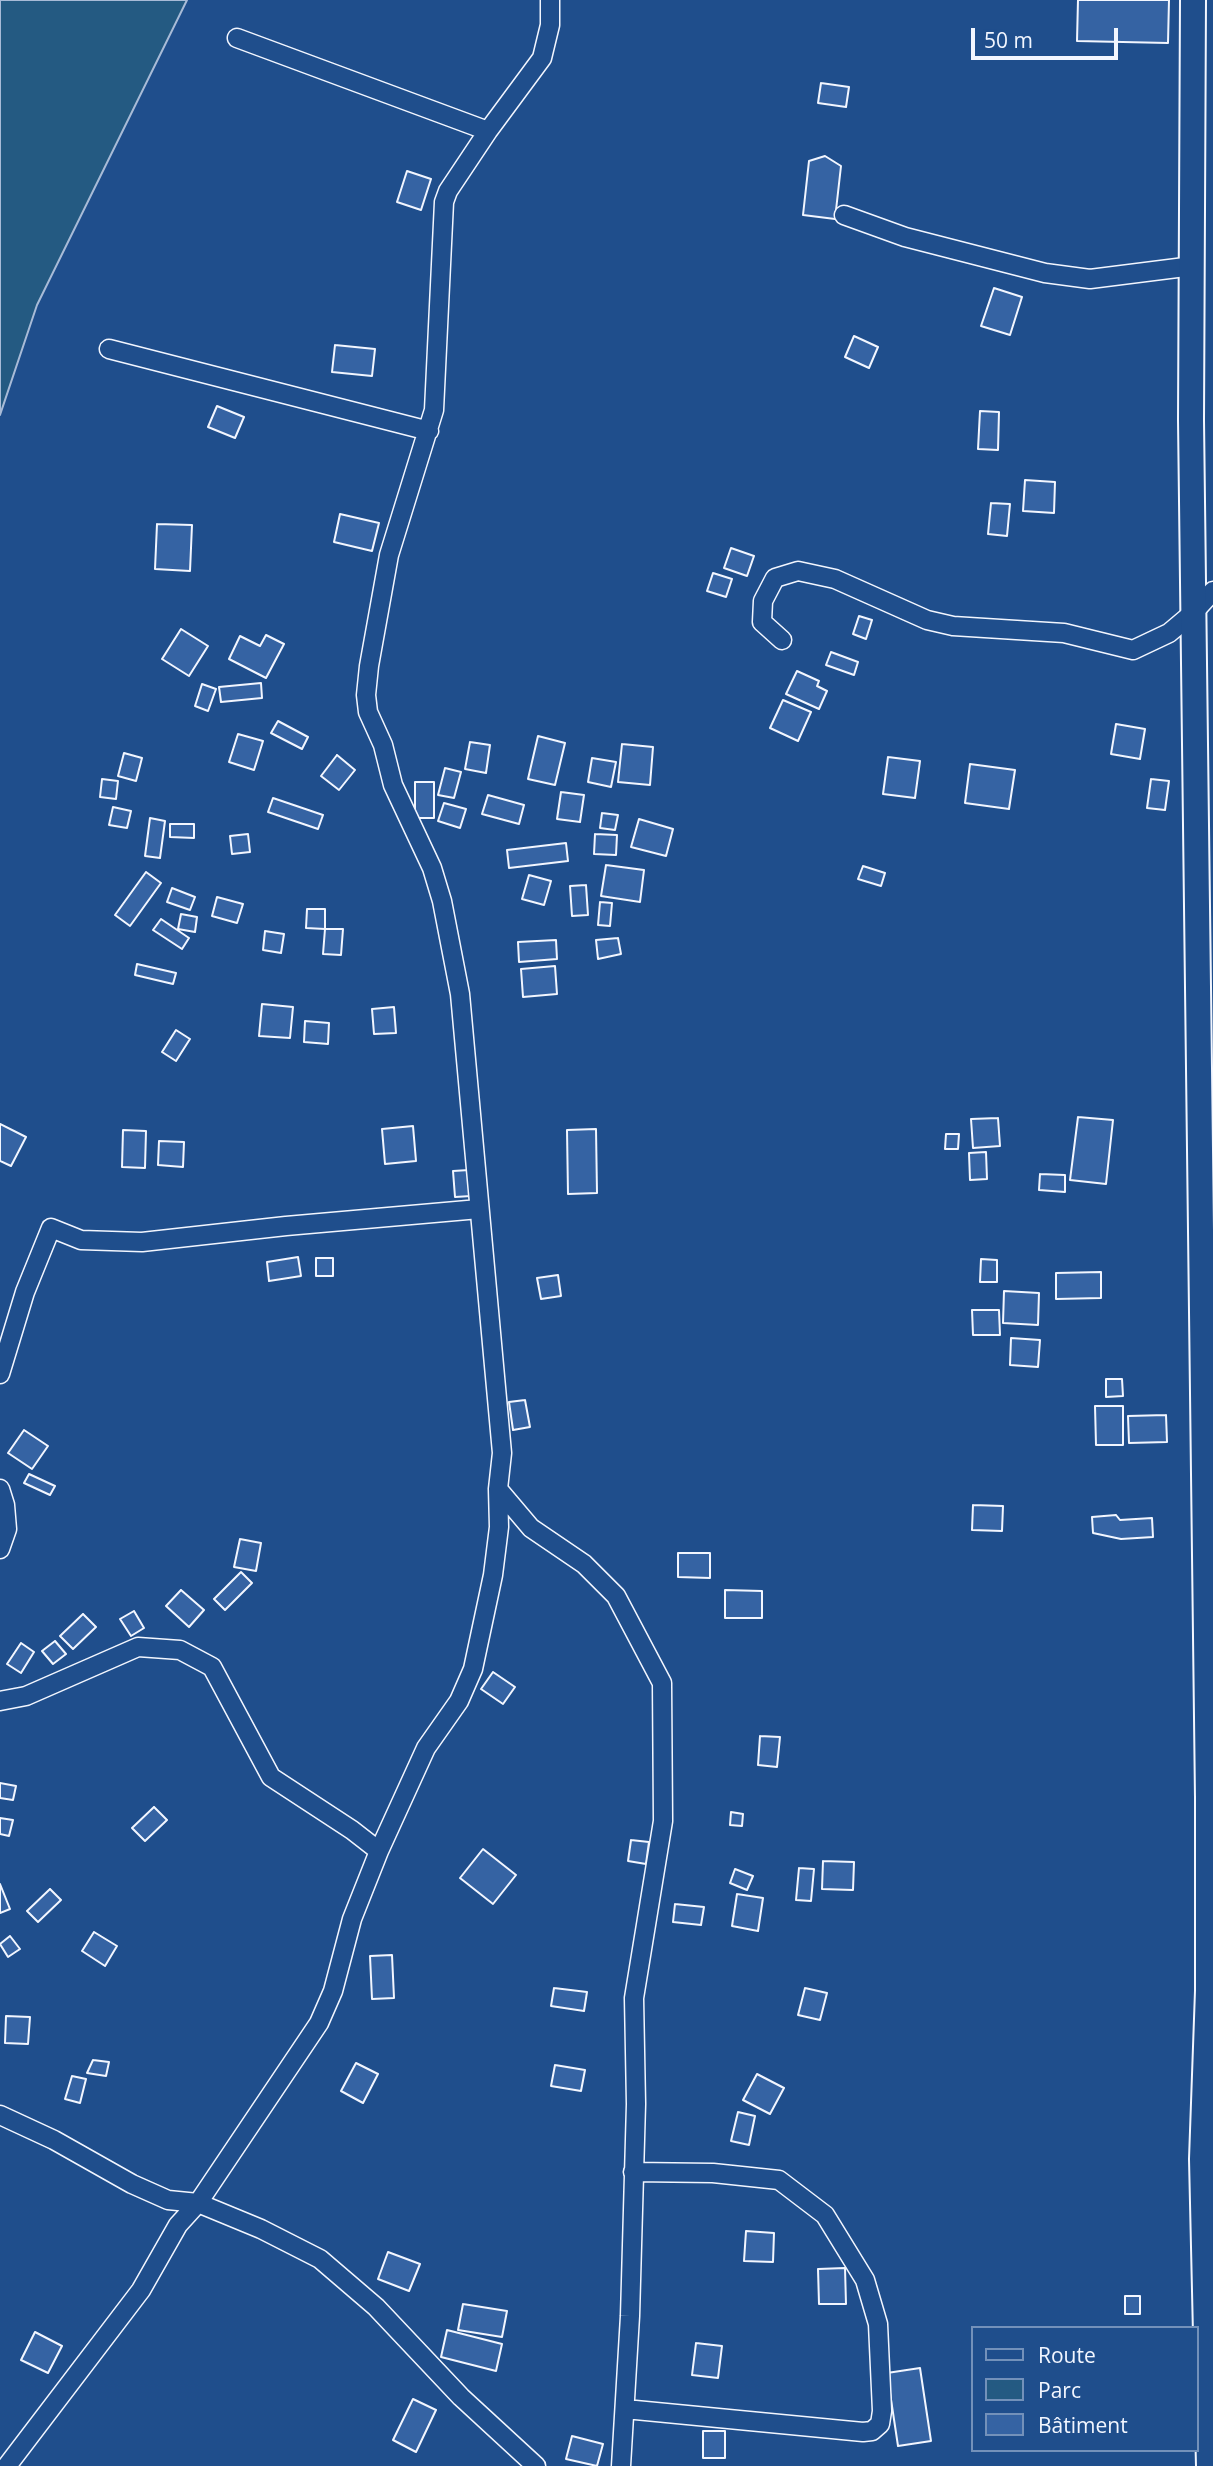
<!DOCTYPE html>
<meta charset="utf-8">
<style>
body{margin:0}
#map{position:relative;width:1213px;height:2466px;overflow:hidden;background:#1f4e8c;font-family:"Open Sans",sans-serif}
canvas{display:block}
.legend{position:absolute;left:971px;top:2326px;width:228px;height:126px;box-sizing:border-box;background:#1f4e8c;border:2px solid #7391ba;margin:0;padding:9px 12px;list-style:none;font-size:21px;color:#f2f6ff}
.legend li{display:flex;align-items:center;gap:14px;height:35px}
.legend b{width:35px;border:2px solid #7391ba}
.scale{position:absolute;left:971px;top:28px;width:147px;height:32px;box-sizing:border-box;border:4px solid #f2f6ff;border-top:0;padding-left:9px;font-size:21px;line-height:24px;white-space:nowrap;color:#f2f6ff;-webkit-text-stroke:5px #1f4e8c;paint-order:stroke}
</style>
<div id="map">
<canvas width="1213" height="2466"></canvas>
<ul class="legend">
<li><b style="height:9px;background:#1f4e8c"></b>Route</li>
<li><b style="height:19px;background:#245a82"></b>Parc</li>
<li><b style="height:19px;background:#3563a3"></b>Bâtiment</li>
</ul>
<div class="scale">50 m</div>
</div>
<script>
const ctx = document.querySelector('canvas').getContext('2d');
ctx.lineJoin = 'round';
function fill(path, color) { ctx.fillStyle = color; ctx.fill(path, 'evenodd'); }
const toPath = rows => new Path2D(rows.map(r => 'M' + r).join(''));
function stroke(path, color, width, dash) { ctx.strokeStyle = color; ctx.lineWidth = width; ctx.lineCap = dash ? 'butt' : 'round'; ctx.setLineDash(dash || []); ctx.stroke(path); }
const green = toPath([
 [0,0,187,0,37,305,0,415,0,0]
]);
const building = toPath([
 [1078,0,1169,0,1168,43,1077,41,1078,0],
 [821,83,849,87,846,107,818,103,821,83],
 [825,156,841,166,835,219,803,215,809,161,825,156],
 [407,171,431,179,421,210,397,202,407,171],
 [994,288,1022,297,1010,335,981,326,994,288],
 [854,336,878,347,869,368,845,357,854,336],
 [335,345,375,349,372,376,332,372,335,345],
 [217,406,244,417,235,438,208,427,217,406],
 [980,411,999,412,998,450,978,449,980,411],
 [1025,480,1055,482,1054,513,1023,511,1025,480],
 [991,503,1010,504,1007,536,988,534,991,503],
 [340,514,379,523,372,551,334,542,340,514],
 [157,524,192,525,190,571,155,569,157,524],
 [731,548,754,556,747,576,724,568,731,548],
 [713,573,732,579,726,597,707,591,713,573],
 [859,616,872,620,866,639,853,634,859,616],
 [181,629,208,646,189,676,162,659,181,629],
 [266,635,284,644,266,678,229,659,240,636,260,646,266,635],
 [831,652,858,662,854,675,826,665,831,652],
 [797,671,819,681,817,686,827,691,819,709,786,694,797,671],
 [261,683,262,698,221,702,219,687,261,683],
 [202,684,216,689,208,711,195,706,202,684],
 [783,700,811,712,798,741,770,728,783,700],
 [278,721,308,737,302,749,271,733,278,721],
 [1116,724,1145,729,1140,759,1111,754,1116,724],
 [238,734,263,741,254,770,229,762,238,734],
 [538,736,565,743,555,785,528,779,538,736],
 [470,742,490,745,486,773,465,769,470,742],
 [622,744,653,747,650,785,618,782,622,744],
 [124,753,142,758,136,781,118,776,124,753],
 [337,755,355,770,339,790,321,776,337,755],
 [888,757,920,761,915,798,883,794,888,757],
 [592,758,616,762,611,787,588,782,592,758],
 [970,764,1015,770,1009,809,965,803,970,764],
 [445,768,461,772,454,798,438,795,445,768],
 [102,779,118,781,116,799,100,797,102,779],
 [1151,779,1169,781,1165,810,1147,808,1151,779],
 [415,782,434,782,434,818,415,818,415,782],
 [561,792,584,795,580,822,557,819,561,792],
 [488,795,524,805,519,824,482,814,488,795],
 [273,798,323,815,318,829,268,812,273,798],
 [444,803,466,809,460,828,438,821,444,803],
 [113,807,131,811,127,828,109,825,113,807],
 [602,813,618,815,615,830,600,828,602,813],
 [150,818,165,821,160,858,145,856,150,818],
 [639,819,673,829,666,856,631,847,639,819],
 [170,824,194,824,194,838,170,837,170,824],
 [248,834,250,852,232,854,230,836,248,834],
 [595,834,617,835,616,855,594,854,595,834],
 [566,843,568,861,509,868,507,850,566,843],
 [606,865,644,870,640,902,601,896,606,865],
 [863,866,885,873,881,886,858,879,863,866],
 [146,872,161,883,130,926,115,915,146,872],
 [529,875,551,881,544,905,522,899,529,875],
 [586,885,588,915,572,916,570,886,586,885],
 [172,888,195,897,190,910,167,902,172,888],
 [217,897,243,904,237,923,212,916,217,897],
 [600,902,612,903,610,926,598,925,600,902],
 [307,909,325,909,325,929,306,928,307,909],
 [181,914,197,917,195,932,178,929,181,914],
 [161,919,189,938,182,949,153,930,161,919],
 [325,929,343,929,341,955,323,954,325,929],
 [265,931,284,934,281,953,263,950,265,931],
 [618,938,621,954,598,959,596,940,618,938],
 [556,940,557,959,519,962,518,942,556,940],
 [137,964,176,973,173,984,135,975,137,964],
 [555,966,557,994,523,997,521,969,555,966],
 [262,1004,293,1007,290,1038,259,1036,262,1004],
 [394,1007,396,1033,374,1034,372,1009,394,1007],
 [305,1021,329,1023,328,1044,304,1042,305,1021],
 [176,1030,190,1039,176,1061,162,1052,176,1030],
 [1078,1117,1113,1120,1106,1184,1070,1180,1078,1117],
 [998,1118,1000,1146,973,1148,971,1119,998,1118],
 [0,1124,26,1137,11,1166,0,1161,0,1124],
 [413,1126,416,1161,385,1164,382,1129,413,1126],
 [596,1129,597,1193,568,1194,567,1130,596,1129],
 [123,1130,146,1131,145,1168,122,1167,123,1130],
 [946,1134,959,1134,958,1149,945,1149,946,1134],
 [159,1141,184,1142,183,1167,158,1165,159,1141],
 [986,1152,987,1179,970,1180,969,1153,986,1152],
 [469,1170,471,1196,455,1197,453,1171,469,1170],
 [1040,1174,1065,1175,1065,1192,1039,1190,1040,1174],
 [298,1257,301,1276,269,1281,267,1262,298,1257],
 [316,1258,333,1258,333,1276,316,1276,316,1258],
 [981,1259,997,1260,997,1282,980,1282,981,1259],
 [1101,1272,1101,1298,1056,1299,1056,1273,1101,1272],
 [558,1275,561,1296,541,1299,537,1278,558,1275],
 [1004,1291,1039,1293,1038,1325,1003,1323,1004,1291],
 [972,1310,999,1310,1000,1335,973,1335,972,1310],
 [1011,1338,1040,1340,1038,1367,1010,1365,1011,1338],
 [1106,1379,1122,1379,1123,1396,1106,1397,1106,1379],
 [525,1400,530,1427,513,1430,509,1402,525,1400],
 [1095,1406,1123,1406,1123,1445,1096,1445,1095,1406],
 [1166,1415,1167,1442,1129,1443,1128,1416,1166,1415],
 [24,1430,48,1446,32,1469,8,1453,24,1430],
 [29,1474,55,1486,50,1495,24,1483,29,1474],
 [973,1505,1003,1506,1002,1531,972,1530,973,1505],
 [1116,1515,1120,1520,1152,1518,1153,1537,1121,1539,1093,1533,1092,1517,1116,1515],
 [240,1539,261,1543,256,1571,234,1567,240,1539],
 [678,1553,710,1553,710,1578,678,1577,678,1553],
 [241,1572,252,1583,225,1610,214,1599,241,1572],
 [181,1590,204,1610,189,1627,166,1606,181,1590],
 [725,1590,762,1591,762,1618,725,1618,725,1590],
 [134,1611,144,1628,131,1636,120,1619,134,1611],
 [83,1614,96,1627,73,1649,60,1636,83,1614],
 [55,1641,66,1654,53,1664,42,1651,55,1641],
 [21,1643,34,1652,21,1673,7,1664,21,1643],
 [493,1672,515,1687,503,1704,481,1689,493,1672],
 [760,1736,780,1737,777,1767,758,1765,760,1736],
 [0,1783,16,1786,13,1800,0,1798,0,1783],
 [154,1807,167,1820,145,1841,132,1828,154,1807],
 [731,1812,743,1814,742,1826,730,1825,731,1812],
 [0,1818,13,1820,9,1836,0,1834,0,1818],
 [631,1840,649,1842,646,1864,628,1861,631,1840],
 [483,1849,516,1875,493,1904,460,1878,483,1849],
 [823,1861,854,1862,853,1890,822,1889,823,1861],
 [799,1868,814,1869,811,1901,796,1900,799,1868],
 [735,1869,753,1876,747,1890,730,1883,735,1869],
 [0,1884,10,1909,0,1913,0,1884],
 [50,1889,61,1900,38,1922,27,1911,50,1889],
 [737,1894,763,1898,758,1931,732,1926,737,1894],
 [675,1904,704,1907,701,1925,673,1922,675,1904],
 [94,1932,117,1946,105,1966,82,1951,94,1932],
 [10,1936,20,1949,8,1957,0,1944,10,1936],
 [392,1955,394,1998,372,1999,370,1956,392,1955],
 [554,1988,587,1992,584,2011,551,2006,554,1988],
 [805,1988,827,1993,820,2020,798,2015,805,1988],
 [6,2016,30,2017,28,2044,5,2043,6,2016],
 [93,2060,109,2062,106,2076,87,2073,93,2060],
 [356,2063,378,2074,363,2103,341,2091,356,2063],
 [555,2065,585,2070,581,2091,551,2086,555,2065],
 [757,2074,784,2088,770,2114,743,2100,757,2074],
 [72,2076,86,2079,80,2103,65,2099,72,2076],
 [738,2112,755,2116,749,2145,731,2141,738,2112],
 [746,2231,774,2233,773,2262,744,2261,746,2231],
 [388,2252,420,2264,409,2291,378,2279,388,2252],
 [845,2268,846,2304,819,2304,818,2269,845,2268],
 [1125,2296,1140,2296,1140,2314,1125,2314,1125,2296],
 [463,2304,507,2311,502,2337,458,2330,463,2304],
 [447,2330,502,2344,496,2371,441,2357,447,2330],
 [35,2332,62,2346,48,2373,21,2360,35,2332],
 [696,2343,722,2346,718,2378,692,2375,696,2343],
 [920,2368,931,2441,898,2446,887,2373,920,2368],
 [413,2399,436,2410,416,2452,393,2440,413,2399],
 [703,2431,725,2431,725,2458,703,2458,703,2431],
 [572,2436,603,2444,597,2466,566,2459,572,2436]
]);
const street = toPath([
 [237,38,488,131],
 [844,215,905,237,1045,273,1090,279,1193,266],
 [109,349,429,431],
 [782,640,762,622,763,601,775,578,798,571,835,579,927,620,953,626,1064,633,1133,650,1169,633,1194,612,1213,591],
 [0,1374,25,1292,51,1228,81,1240,142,1242,286,1226,479,1209],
 [0,1489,5,1505,7,1529,0,1549],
 [498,1489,531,1528,584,1564,616,1596,662,1683,663,1821,634,1998,636,2104,630,2316,621,2466],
 [0,1701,26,1696,138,1647,180,1650,212,1667,271,1777,352,1830,379,1851],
 [0,2115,54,2140,132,2184,168,2200,198,2203,261,2229,320,2259,376,2307,461,2397,536,2466],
 [625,2409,863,2432,872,2431,880,2424,882,2411,878,2324,865,2280,825,2215,779,2180,713,2173,633,2172],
 [7,2466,141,2290,178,2225,198,2203,319,2023,333,1991,352,1919,379,1851,426,1748,459,1701,473,1669,493,1575,499,1527,498,1489,502,1453,460,994,442,901,432,868,393,785,383,745,368,712,366,695,369,666,389,555,434,410,444,202,448,191,488,131,542,58,550,25,550,0]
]);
const secondary = toPath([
 [1193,0,1191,420,1208,1797,1208,1991,1202,2159,1209,2466]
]);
fill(green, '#245a82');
stroke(green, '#a8bbd7', 2);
fill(building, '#3563a3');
stroke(building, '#f2f6ff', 2);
stroke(street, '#f2f6ff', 21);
stroke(secondary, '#f2f6ff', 28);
stroke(street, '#1f4e8c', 18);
stroke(secondary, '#1f4e8c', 24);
</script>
